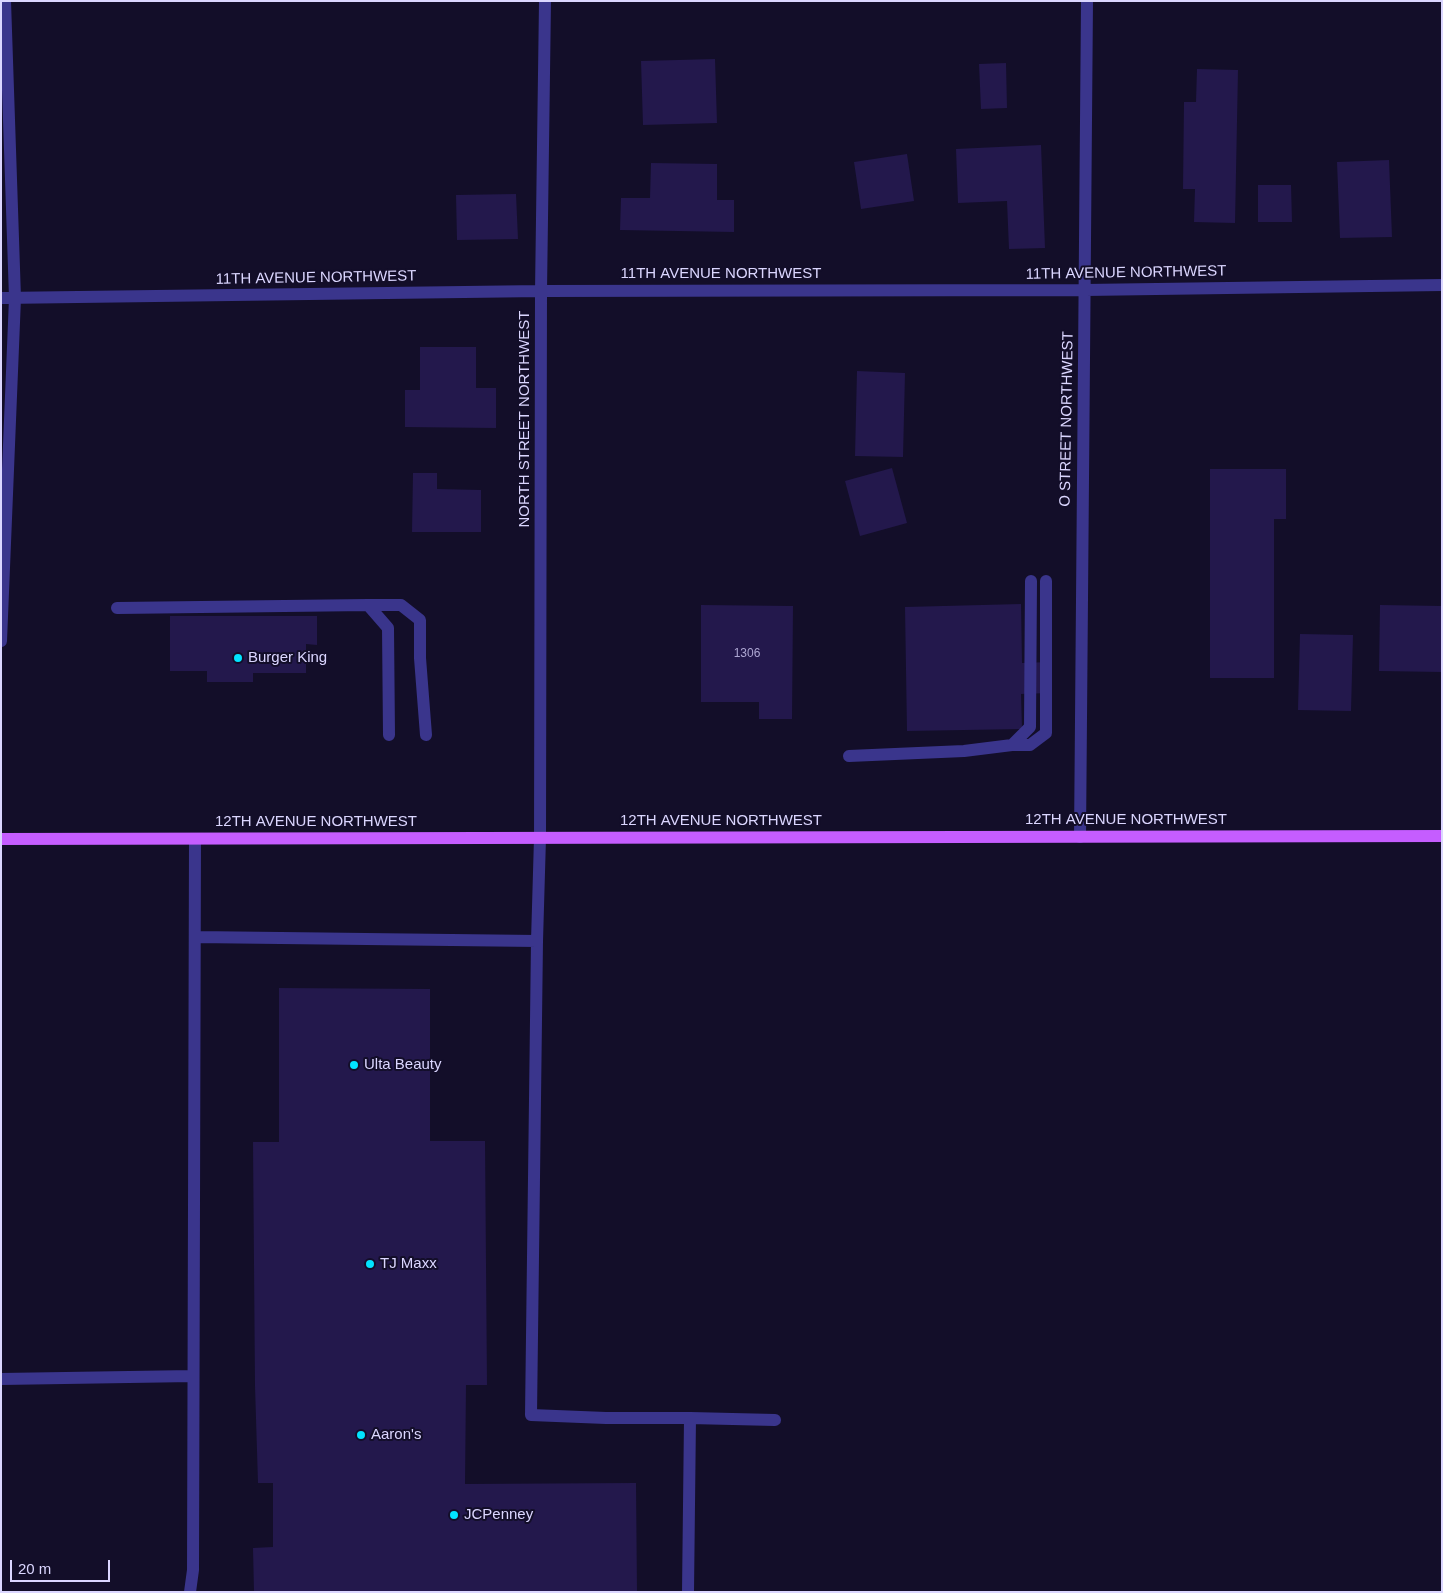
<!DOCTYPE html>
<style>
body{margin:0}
#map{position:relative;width:1443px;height:1593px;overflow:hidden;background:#130e29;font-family:Arial,sans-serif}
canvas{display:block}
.frame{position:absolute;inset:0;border:2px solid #dbd6ff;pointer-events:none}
.scale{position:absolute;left:10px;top:1560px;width:100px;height:22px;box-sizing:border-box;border:2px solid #dbd6ff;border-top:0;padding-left:6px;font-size:15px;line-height:18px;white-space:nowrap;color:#dbd6ff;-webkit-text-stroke:4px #130e29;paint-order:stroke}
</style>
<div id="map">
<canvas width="1443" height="1593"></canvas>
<div class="frame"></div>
<div class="scale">20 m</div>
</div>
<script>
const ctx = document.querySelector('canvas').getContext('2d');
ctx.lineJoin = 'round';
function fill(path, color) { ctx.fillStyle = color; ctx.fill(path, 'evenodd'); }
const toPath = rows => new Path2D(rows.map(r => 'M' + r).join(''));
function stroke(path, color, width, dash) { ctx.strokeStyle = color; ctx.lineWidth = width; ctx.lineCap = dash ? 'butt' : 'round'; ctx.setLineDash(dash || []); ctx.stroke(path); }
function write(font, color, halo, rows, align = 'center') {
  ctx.font = font + ' Arial,sans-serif'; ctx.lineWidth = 4; ctx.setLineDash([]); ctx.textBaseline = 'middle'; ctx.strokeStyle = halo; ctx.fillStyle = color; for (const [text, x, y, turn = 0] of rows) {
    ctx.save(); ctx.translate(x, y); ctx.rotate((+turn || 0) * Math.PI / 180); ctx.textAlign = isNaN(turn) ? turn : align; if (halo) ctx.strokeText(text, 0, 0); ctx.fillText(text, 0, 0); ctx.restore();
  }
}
const building = toPath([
 [715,59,717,123,643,125,641,61],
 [1006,63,1007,108,981,109,979,64],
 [1197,69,1238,70,1235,223,1194,222,1195,189,1183,189,1184,102,1196,102],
 [1041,145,1045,248,1009,249,1007,201,958,203,956,149],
 [907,154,914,201,861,209,854,162],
 [1389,160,1392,237,1340,238,1337,162],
 [651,163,717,164,717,200,734,200,734,232,620,230,621,198,650,198],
 [1258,185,1291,185,1292,222,1258,222],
 [516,194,518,239,457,240,456,195],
 [420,347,476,347,476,388,496,388,496,428,405,427,405,390,420,390],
 [857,371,905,373,903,457,855,456],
 [892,468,907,523,860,536,845,481],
 [1210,469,1286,469,1286,519,1274,519,1274,678,1210,678],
 [413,473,437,473,437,489,481,490,481,532,412,532],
 [1021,604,1022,663,1049,662,1050,693,1021,694,1022,729,907,731,905,607],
 [701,605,793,606,792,719,759,719,759,702,701,702],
 [1380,605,1442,606,1442,672,1379,671],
 [170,616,317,616,317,645,306,644,306,673,253,673,253,682,207,682,207,671,170,671],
 [1300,634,1353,635,1351,711,1298,710],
 [279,988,430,989,430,1141,485,1141,487,1385,466,1385,465,1484,636,1483,637,1592,254,1592,253,1548,273,1547,273,1483,258,1483,255,1386,253,1142,279,1142]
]);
const minor = toPath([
 [545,1,541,291,540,838,537,941,531,1415,606,1418,690,1418,688,1592],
 [1,298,541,291,1085,290,1442,285],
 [368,605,401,605,420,620,420,658,426,735],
 [117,608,368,605,388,628,389,735],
 [1,641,15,298,5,1],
 [1012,745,1030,745,1046,733,1046,581],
 [849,756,964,751,1012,745,1030,727,1031,581],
 [1080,837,1087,1],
 [195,937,537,941],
 [1,1379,193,1376],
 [690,1418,775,1420],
 [190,1592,193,1570,195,839]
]);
const major = toPath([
 [1,839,1442,836]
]);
const markers = [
 [238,658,5,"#02e3ff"],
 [354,1065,5,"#02e3ff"],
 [370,1264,5,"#02e3ff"],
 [361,1435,5,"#02e3ff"],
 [454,1515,5,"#02e3ff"]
];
const numberNames = [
 ["1306",747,654]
];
const streetNames = [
 ["11TH AVENUE NORTHWEST",1126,273,-1],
 ["11TH AVENUE NORTHWEST",721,274],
 ["11TH AVENUE NORTHWEST",316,278,-1],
 ["NORTH STREET NORTHWEST",525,419,-90],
 ["O STREET NORTHWEST",1067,419,-89],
 ["12TH AVENUE NORTHWEST",1126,820],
 ["12TH AVENUE NORTHWEST",721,821],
 ["12TH AVENUE NORTHWEST",316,822]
];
const poiNames = [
 ["Burger King",248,658],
 ["Ulta Beauty",364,1065],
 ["TJ Maxx",380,1264],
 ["Aaron's",371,1435],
 ["JCPenney",464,1515]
];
fill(building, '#23184c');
stroke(minor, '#3a358c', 12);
stroke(major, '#c55dff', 12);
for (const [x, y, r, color] of markers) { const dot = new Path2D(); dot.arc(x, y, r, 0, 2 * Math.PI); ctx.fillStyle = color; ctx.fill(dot); stroke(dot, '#130e29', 2); }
write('12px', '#ada6d2', null, numberNames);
write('15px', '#dbd6ff', '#130e29', streetNames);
write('15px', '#dbd6ff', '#130e29', poiNames, 'left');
</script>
